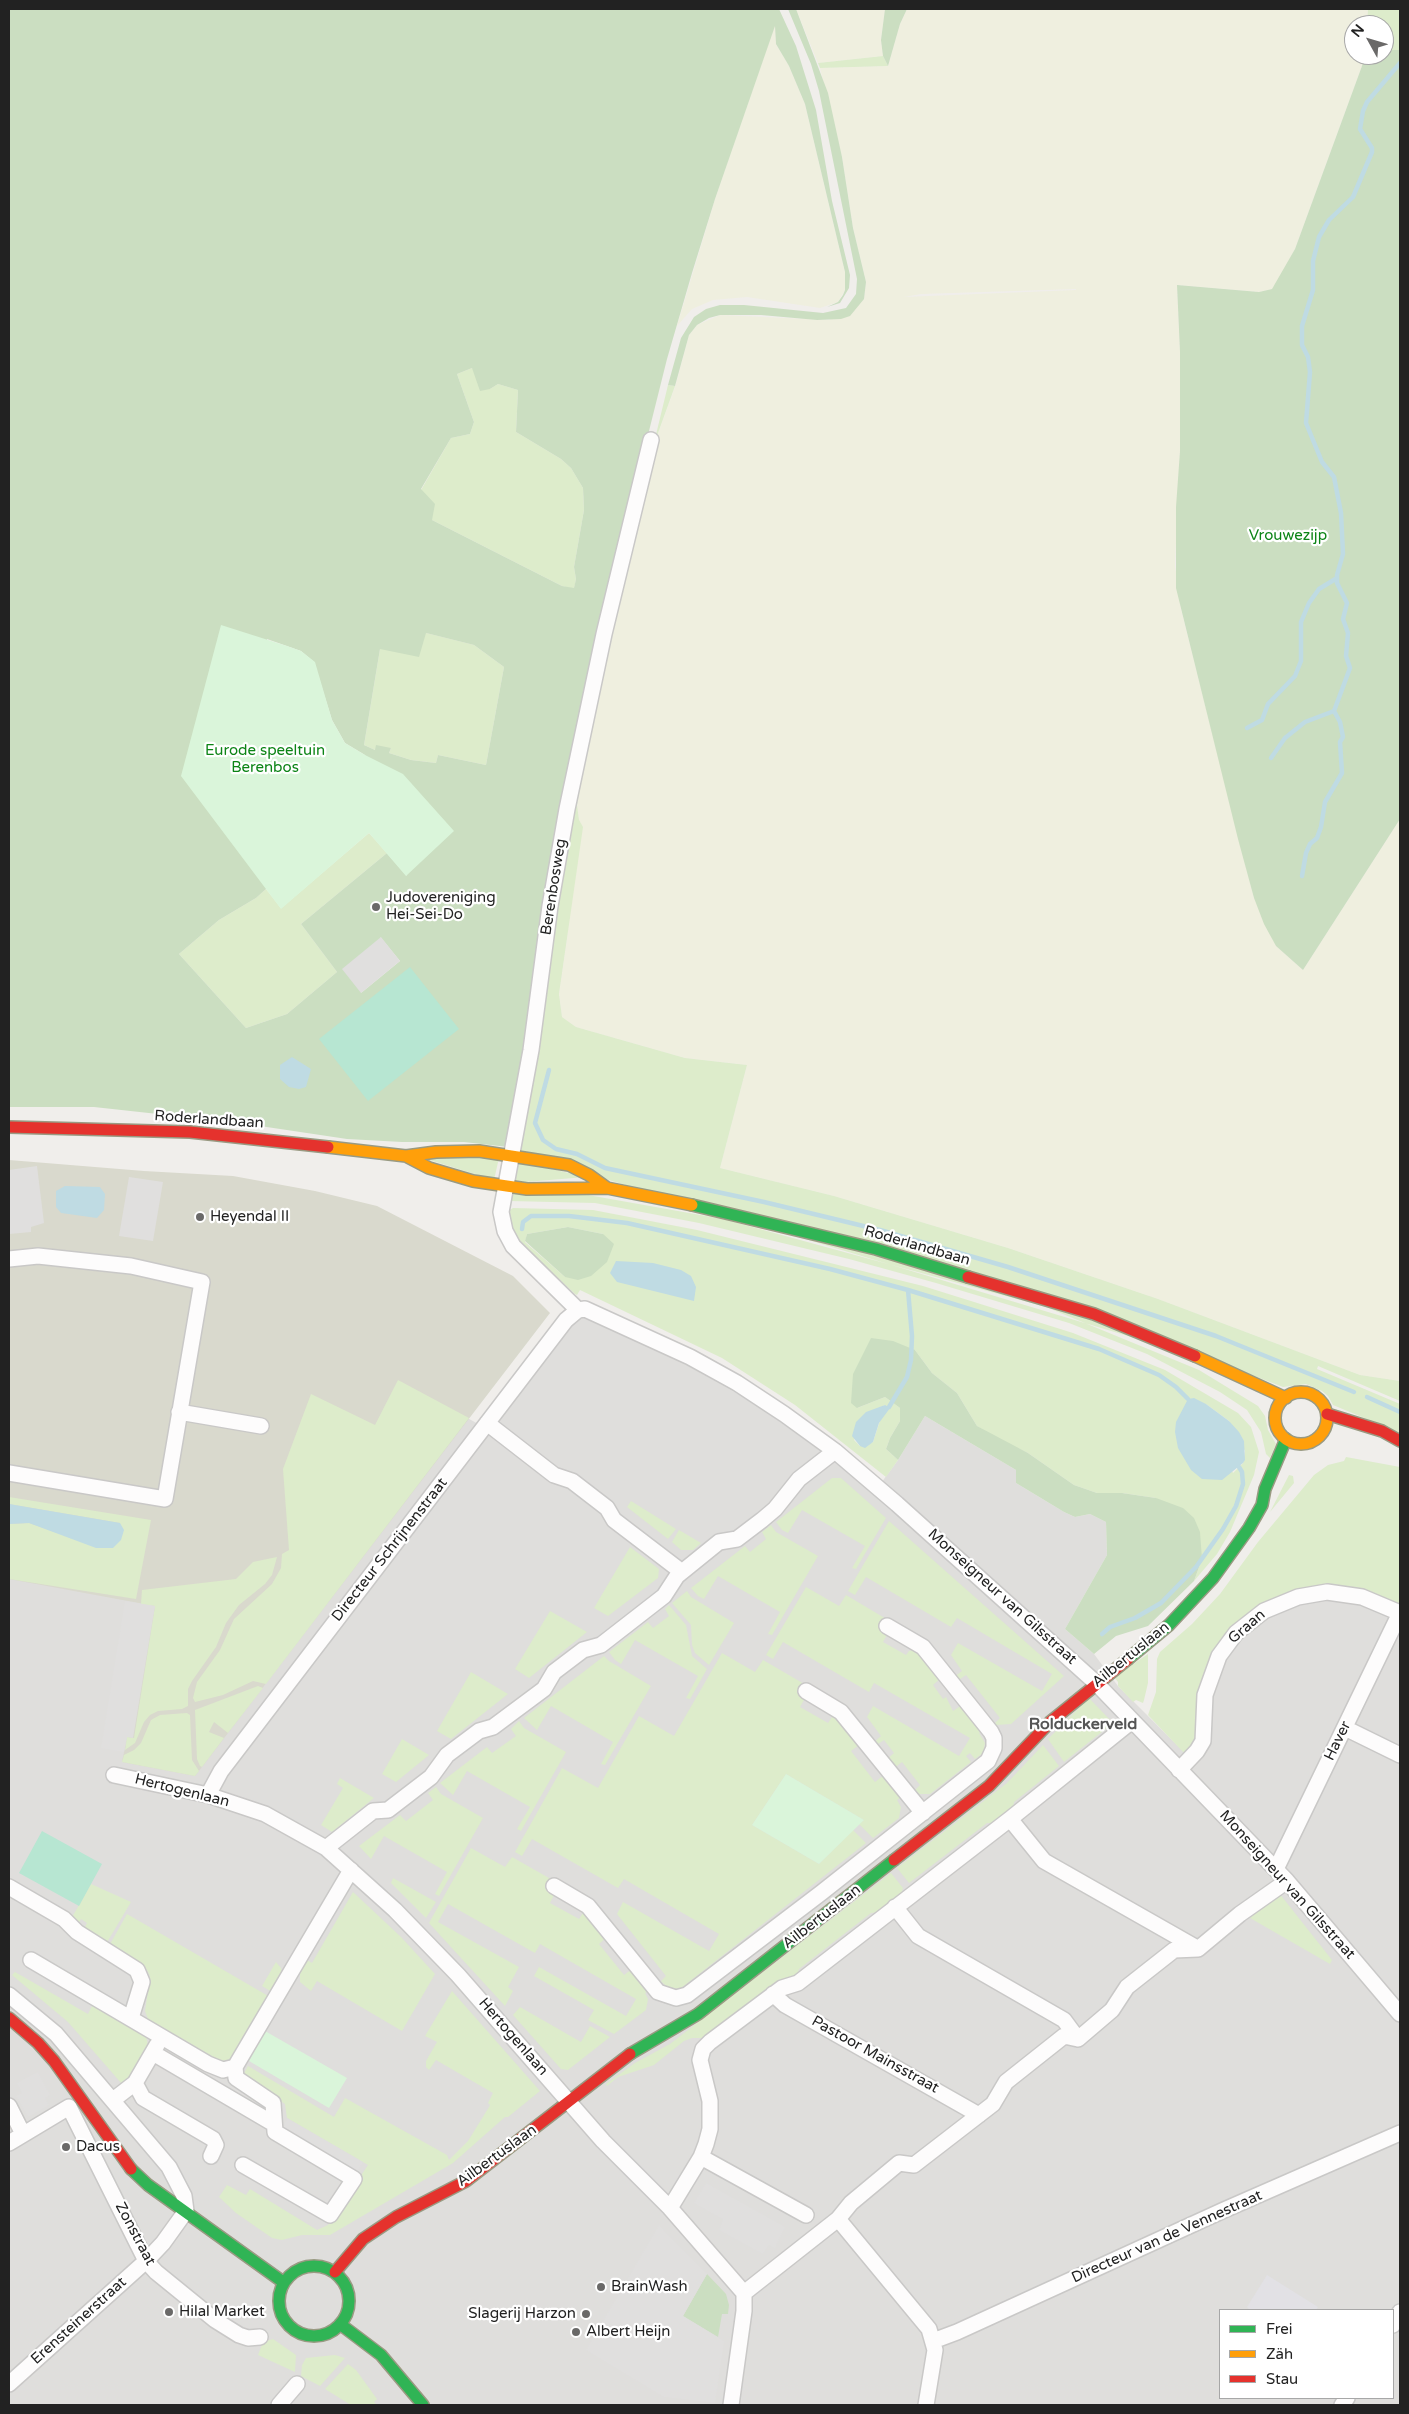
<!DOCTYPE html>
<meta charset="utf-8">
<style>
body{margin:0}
#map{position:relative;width:1409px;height:2414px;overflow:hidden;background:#f0eeeb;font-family:"Varela Round",sans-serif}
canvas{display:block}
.frame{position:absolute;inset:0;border:10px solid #222;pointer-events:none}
.legend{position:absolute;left:1219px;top:2309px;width:175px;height:90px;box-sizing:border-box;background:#fff;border:1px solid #a7a7a7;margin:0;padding:6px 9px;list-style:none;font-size:15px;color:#222}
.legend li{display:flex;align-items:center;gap:10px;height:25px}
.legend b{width:25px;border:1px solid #a7a7a7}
.north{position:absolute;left:1344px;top:15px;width:50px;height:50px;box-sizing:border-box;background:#fff;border:1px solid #a7a7a7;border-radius:50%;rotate:309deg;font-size:14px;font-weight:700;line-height:20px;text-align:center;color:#222}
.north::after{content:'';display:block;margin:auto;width:18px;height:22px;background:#6a6968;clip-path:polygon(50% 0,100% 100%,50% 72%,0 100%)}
</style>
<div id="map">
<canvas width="1409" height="2414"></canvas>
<div class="frame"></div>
<ul class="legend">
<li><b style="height:6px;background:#30b455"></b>Frei</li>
<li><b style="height:6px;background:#ff9f0a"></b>Zäh</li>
<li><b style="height:6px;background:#e5322d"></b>Stau</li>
</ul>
<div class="north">N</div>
</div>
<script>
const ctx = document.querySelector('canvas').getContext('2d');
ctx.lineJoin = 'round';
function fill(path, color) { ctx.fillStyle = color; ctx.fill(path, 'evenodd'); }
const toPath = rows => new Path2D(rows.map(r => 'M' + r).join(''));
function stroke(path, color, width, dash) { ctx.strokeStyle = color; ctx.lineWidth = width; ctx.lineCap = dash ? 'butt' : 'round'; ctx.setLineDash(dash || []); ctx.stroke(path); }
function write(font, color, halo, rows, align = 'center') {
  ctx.font = font + ' "Varela Round",sans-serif'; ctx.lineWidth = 4.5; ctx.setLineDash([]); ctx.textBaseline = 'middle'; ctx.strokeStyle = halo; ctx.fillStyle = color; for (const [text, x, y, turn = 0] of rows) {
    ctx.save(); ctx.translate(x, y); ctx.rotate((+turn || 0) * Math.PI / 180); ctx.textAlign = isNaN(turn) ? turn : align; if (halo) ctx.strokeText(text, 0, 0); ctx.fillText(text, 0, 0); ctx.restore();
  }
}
const residential = toPath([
 [9,1268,320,1337,491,1431,573,1325,584,1317,590,1319,658,1349,754,1403,837,1463,873,1494,898,1460,925,1416,1016,1470,1016,1483,1064,1512,1075,1517,1090,1514,1106,1522,1107,1555,1065,1629,1094,1654,1118,1686,1185,1753,1209,1666,1291,1593,1400,1606,1400,2405,9,2405],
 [1220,2310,1393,2310,1393,2398,1220,2398]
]);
const construction = toPath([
 [9,1160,144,1171,233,1176,315,1191,377,1206,513,1276,550,1313,195,1776,122,1762,155,1606,9,1579]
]);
const farmland = toPath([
 [796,9,885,9,881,40,883,56,818,63],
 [907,9,1368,9,1367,25,1354,25,1354,55,1366,55,1295,249,1280,279,1272,289,1259,292,1177,285,1180,352,1180,451,1175,565,1181,609,1254,898,1276,946,1303,970,1400,819,1400,1381,1360,1375,1158,1299,1008,1248,834,1196,720,1168,747,1065,685,1058,576,1027,562,1017,559,994,567,939,579,820,577,805,585,758,609,645,650,479,646,478,653,447,675,387,689,335,697,325,720,315,829,320,864,299,866,282,853,228,842,157,820,68,888,66,900,24],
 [1076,289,1076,290,904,297,921,294],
 [775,24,776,44,789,66,805,104,845,272,845,290,838,302,820,308,747,297,713,300,692,309,677,326,715,199]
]);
const grass = toPath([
 [1368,9,1400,9,1400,50,1384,50,1384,25,1367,25],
 [883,56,888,66,820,68,818,63],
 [472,368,490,389,498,384,518,390,516,432,561,459,571,468,583,488,584,510,574,567,576,579,574,589,562,586,432,520,421,490,451,438,470,434,474,422,457,374],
 [668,385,675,386,653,447],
 [646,478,650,478,609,645,585,758,577,805,579,820,583,827,559,994,562,1017,576,1027,685,1058,747,1065,720,1168,834,1196,1008,1248,1158,1299,1360,1375,1400,1381,1400,1401,1318,1366,1317,1369,1400,1404,1400,1433,1333,1405,1328,1396,1322,1391,1306,1384,1283,1387,1231,1367,519,1153,539,1052,537,1031,578,771],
 [426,633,474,645,504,667,486,765,438,755,436,763,411,760,389,753,391,748,375,750,364,745,380,649],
 [369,833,387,853,301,924,337,972,287,1014,246,1028,179,954,219,920,256,898,266,889,281,908],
 [423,1158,499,1158,494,1180],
 [517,1161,586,1177,513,1183],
 [511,1191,571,1192,723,1219,1046,1307,1199,1370,1258,1406,1265,1416,1268,1430,1276,1444,1270,1458,1266,1454,1261,1432,1247,1410,1220,1392,1147,1354,1069,1323,936,1283,849,1259,699,1223,595,1203,509,1201],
 [513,1208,593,1210,697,1230,923,1286,1073,1333,1165,1370,1238,1413,1251,1427,1259,1452,1254,1475,1230,1532,1217,1554,1194,1581,1202,1559,1156,1498,1122,1493,1097,1493,1074,1485,1028,1453,994,1437,977,1426,957,1393,932,1373,915,1350,857,1408,885,1397,900,1408,900,1421,890,1438,886,1449,898,1460,886,1477,795,1405,722,1358,580,1290,577,1295,575,1294,515,1238,510,1229,508,1211],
 [568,1227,603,1234,565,1277,525,1242,527,1234],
 [1206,1404,1229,1421,1245,1451,1243,1463,1233,1473],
 [885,1405,873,1442,860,1446,854,1440,879,1408],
 [398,1380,469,1418,266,1684,253,1681,223,1695,195,1702,193,1698,197,1682,220,1650,234,1619,272,1584,281,1568,282,1554,289,1550,283,1469,311,1394,375,1425],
 [1346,1457,1400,1467,1400,1606,1332,1587,1230,1632,1198,1740,1184,1753,1148,1715,1156,1692,1157,1659,1160,1652,1192,1624,1220,1594,1258,1542,1314,1475,1328,1465,1344,1461],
 [1289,1475,1293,1476,1294,1483,1270,1512],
 [832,1478,841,1478,886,1518,856,1569,852,1568,865,1546,802,1510,788,1533,782,1530,776,1522],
 [9,1497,151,1520,136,1599,9,1579,9,1524,29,1523,61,1534,120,1523,9,1504],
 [631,1501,676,1529,668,1539,627,1507],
 [889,1521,1064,1676,1011,1724,996,1725,995,1723,1000,1718,966,1675,957,1681,954,1677,962,1671,951,1655,958,1643,1042,1691,1052,1674,957,1618,951,1627,866,1577,855,1595,848,1591],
 [771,1525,776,1532,818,1556,772,1635,768,1634,780,1612,718,1576,704,1599,698,1596,691,1588,745,1546,750,1552,766,1539,762,1532],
 [679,1530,701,1543,693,1550,681,1550,672,1542],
 [630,1547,659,1569,658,1578,608,1616,594,1608],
 [277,1557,272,1575,265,1584,239,1605,226,1623,216,1647,192,1681,188,1689,188,1706,182,1709,158,1711,150,1715,144,1722,135,1743,125,1750,127,1737,134,1738,155,1606,141,1604,142,1590,236,1579,253,1562],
 [806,1587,839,1606,846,1595,888,1620,888,1633,883,1642,906,1655,909,1651,916,1649,941,1678,933,1685,943,1699,946,1697,953,1711,962,1705,983,1730,979,1733,985,1743,983,1753,975,1759,970,1753,966,1756,971,1762,930,1794,919,1794,915,1790,920,1785,902,1762,893,1769,886,1760,894,1753,884,1740,875,1746,873,1743,881,1736,867,1717,873,1706,959,1756,970,1738,874,1683,869,1692,783,1642,773,1659,766,1655],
 [687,1591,691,1597,734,1623,709,1665,695,1653,692,1645,691,1625,672,1603],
 [669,1605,686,1625,692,1656,707,1669,690,1699,686,1698,698,1676,635,1640,621,1664,615,1660,609,1652,648,1622,653,1628,669,1616,665,1609],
 [550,1611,587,1632,529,1678,515,1669],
 [722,1653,755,1672,763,1660,806,1685,805,1698,800,1707,828,1723,834,1714,859,1745,851,1751,875,1782,884,1775,901,1797,897,1800,901,1807,899,1818,873,1838,859,1824,864,1820,786,1774,752,1825,819,1864,853,1830,866,1843,680,1989,668,1988,661,1981,666,1976,617,1914,623,1902,709,1951,719,1934,624,1879,618,1888,532,1839,522,1856,515,1852,562,1768,598,1788,639,1716,674,1736],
 [1148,1654,1148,1683,1144,1700,1143,1703,1136,1700,1133,1702,1118,1686,1118,1682,1114,1677],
 [604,1656,609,1661,651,1686,605,1765,601,1764,613,1742,551,1706,537,1730,524,1718],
 [471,1672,508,1694,451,1739,437,1731],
 [258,1686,263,1688,228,1733,214,1722,209,1732,224,1738,202,1767,200,1766,197,1759,195,1710],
 [1089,1698,1113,1723,1064,1762,1048,1739],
 [187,1713,190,1715,192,1760,199,1771,195,1776,122,1762,124,1755,134,1750,141,1743,151,1720,160,1715],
 [519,1721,524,1728,566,1752,521,1831,517,1829,530,1807,467,1771,453,1795,440,1783,487,1747,492,1753,516,1736,511,1729],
 [402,1739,429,1755,396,1782,382,1774],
 [1043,1745,1059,1766,1014,1802,1013,1808,993,1823,987,1823,909,1883,897,1868,1007,1783],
 [340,1778,374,1798,332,1832,321,1825,343,1788,337,1784],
 [436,1787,441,1794,483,1818,439,1896,435,1894,447,1872,384,1836,371,1859,359,1846,400,1815,406,1821,433,1800,428,1793],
 [471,1848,505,1867,512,1857,556,1882,555,1893,550,1903,579,1919,583,1913,588,1912,607,1937,599,1944,624,1975,632,1969,649,1991,645,1993,648,1999,646,2010,614,2034,588,2020,594,2010,534,1976,539,1967,626,2016,636,1999,540,1944,535,1953,448,1904,438,1922,519,1967,508,1987,513,1991,505,2006,429,1923],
 [891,1873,903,1888,901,1895,879,1912,871,1913,799,1969,797,1976,783,1979,707,2038,692,2038,684,2041,654,2065,618,2077,607,2086,606,2084,635,2063,670,2044],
 [393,1878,436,1902,426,1918,391,1883],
 [91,1884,131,1902,106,1944,84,1929,87,1923,81,1919,76,1928,71,1919],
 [353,1892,401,1937,435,1974,402,2031,317,1981,311,1991,300,1982,300,1971,307,1960,312,1963],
 [1279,1893,1332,1960,1330,1964,1250,1918],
 [127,1914,270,1997,231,2060,220,2061,148,2019,145,2011,150,1977,148,1972,145,1967,109,1946],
 [276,1962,281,1968,282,1975,272,1992,262,1986],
 [15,1972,88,2014,93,2004,146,2035,148,2046,130,2076,122,2084,68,2022,12,1975],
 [452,1991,540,2091,508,2117,505,2117,453,2163,330,2235,302,2235,282,2240,272,2238,236,2213,219,2197,227,2185,246,2195,250,2189,317,2230,328,2225,368,2165,287,2118,285,2104,243,2075,248,2066,334,2117,345,2098,447,2155,449,2160,468,2141,489,2107,490,2105,488,2103,493,2093,436,2060,429,2070,426,2067,426,2061,437,2042,425,2036],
 [520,2007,581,2042,590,2026,610,2037,568,2070,561,2069,513,2015],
 [273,2339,296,2355,295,2372,258,2355,263,2342],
 [335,2355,345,2358,320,2386,301,2376,302,2365,306,2358],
 [348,2364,356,2370,377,2399,374,2402,377,2405,351,2405,325,2389]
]);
const forest = toPath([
 [9,9,779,9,796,46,816,110,832,201,850,275,849,288,840,303,827,307,838,302,843,295,845,290,845,272,805,104,789,66,776,44,775,26,715,199,692,273,667,359,641,463,508,1147,464,1142,402,1142,347,1139,240,1123,94,1107,9,1107],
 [472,368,480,391,490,389,498,384,518,390,516,432,561,459,571,468,583,488,584,510,574,567,576,579,574,588,562,586,432,520,435,504,421,489,451,438,470,434,474,422,457,374],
 [426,633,474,645,504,667,486,765,438,755,436,763,411,760,389,753,391,748,376,745,375,750,364,745,380,649,419,657],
 [267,639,301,651,314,662,332,720,345,743,365,755,407,876,387,853,301,924,337,972,287,1014,246,1028,179,954,219,920,256,898,266,889],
 [381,938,400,961,361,993,381,937],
 [788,9,796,9,828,93,842,157,853,228,866,282,864,299,850,316,841,319,817,320,761,315,720,315,709,318,697,325,689,335,675,386,668,385,681,338,694,317,706,309,720,305,744,305,823,313,846,308,856,294,857,279,819,91,811,64],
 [885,9,907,9,900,24,888,66,883,56,881,40],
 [1384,50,1400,50,1400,819,1303,970,1276,946,1264,924,1254,898,1238,839,1176,588,1176,507,1180,451,1180,352,1177,285,1259,292,1272,289,1295,249,1366,55,1384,55],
 [568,1227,603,1234,614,1244,607,1262,591,1276,578,1280,565,1277,525,1241,527,1234],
 [871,1338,893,1341,915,1350,932,1373,957,1393,977,1426,1028,1453,1074,1485,1097,1493,1122,1493,1156,1498,1183,1508,1194,1518,1200,1532,1202,1559,1194,1581,1148,1626,1116,1636,1094,1654,1065,1629,1107,1555,1106,1522,1090,1514,1075,1517,1064,1512,1016,1483,1016,1470,925,1416,898,1460,886,1449,890,1438,900,1421,900,1408,885,1397,857,1408,851,1403,853,1374],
 [707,2274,726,2294,729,2305,728,2314,722,2314,718,2337,683,2316]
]);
const park = toPath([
 [221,625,287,646,301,651,315,662,332,720,345,743,365,755,403,774,454,831,406,876,369,833,281,909,181,776],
 [786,1774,864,1820,819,1864,752,1825],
 [265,2031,347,2078,329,2108,249,2061]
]);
const pitch = toPath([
 [410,967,459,1029,368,1101,319,1039],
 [42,1831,102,1864,79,1906,19,1873]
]);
const parking = toPath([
 [381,937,400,961,361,993,342,969],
 [37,1166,44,1223,31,1227,31,1232,9,1234,9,1170],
 [129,1177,163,1182,153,1241,119,1236],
 [125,1601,155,1606,133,1738,127,1737,124,1752,101,1748],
 [38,2072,50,2095,45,2098,49,2105,28,2117,16,2096,22,2093,17,2083],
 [287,2118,363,2162,354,2179,280,2136],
 [706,2183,785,2227,775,2248,769,2245,763,2254,719,2230,723,2219,694,2203],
 [659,2225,707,2274,683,2316,724,2341,715,2403,664,2397,586,2350]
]);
const plaza = toPath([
 [1267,2275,1318,2307,1316,2310,1250,2310,1247,2307]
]);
const water = toPath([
 [292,1057,311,1069,306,1087,299,1089,289,1087,280,1079,280,1065],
 [65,1186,100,1187,105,1194,104,1210,97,1218,61,1213,56,1207,56,1191],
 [616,1261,653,1263,681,1270,691,1276,696,1287,694,1301,617,1282,610,1273],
 [1194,1398,1206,1404,1229,1421,1239,1432,1244,1441,1245,1460,1243,1463,1222,1480,1202,1479,1191,1470,1178,1448,1175,1432,1176,1422,1188,1399],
 [885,1405,890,1408,879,1423,873,1442,865,1448,860,1446,852,1436,856,1422,866,1412],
 [9,1504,120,1523,124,1530,121,1540,113,1548,96,1548,29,1523,9,1524]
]);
const stream = toPath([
 [1247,728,1262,720,1268,704,1295,676,1301,661,1301,622,1309,603,1319,589,1337,578],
 [1271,758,1285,738,1305,722,1334,711],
 [1302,876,1306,853,1310,844,1317,838,1321,827,1325,802,1342,773,1340,742,1343,737,1340,722,1334,711,1350,668,1346,656,1348,633,1343,619,1347,603,1337,583,1337,575,1343,554,1341,513,1334,477,1322,462,1306,423,1310,372,1308,357,1302,345,1302,326,1313,290,1313,261,1319,237,1329,220,1353,197,1372,152,1372,148,1360,129,1363,111,1367,102,1400,63],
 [549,1070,535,1123,543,1140,556,1149,577,1154,605,1168,764,1202,880,1230,1008,1267,1216,1336,1354,1392],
 [522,1229,523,1222,531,1216,569,1216,627,1223,830,1269,908,1290,1099,1349,1159,1375,1176,1387,1188,1399],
 [1367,1397,1400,1412],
 [889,1407,907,1377,911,1360,912,1336,908,1290],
 [1102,1634,1110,1627,1135,1618,1161,1603,1196,1567,1223,1529,1236,1506,1243,1484,1242,1472,1239,1467]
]);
const street = toPath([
 [9,1259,38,1256,131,1266,202,1282,165,1499,9,1473],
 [578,1310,513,1246,505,1231,501,1212,531,1050,550,906,567,809,604,634,651,440],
 [179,1412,261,1426],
 [487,1423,554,1475,572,1481,607,1508,614,1520,682,1572],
 [806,1691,841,1712,923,1813],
 [1345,1728,1400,1755],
 [1179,1770,1197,1751,1203,1741,1205,1695,1219,1656,1236,1633,1264,1611,1298,1597,1327,1592,1362,1597,1400,1613],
 [114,1775,208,1795,265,1814,326,1848,395,1910,458,1975,603,2141,670,2208,744,2293,744,2311,731,2405],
 [208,1795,221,1771,566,1320,578,1310,585,1309,690,1357,737,1383,784,1414,835,1451,897,1504,1096,1683,1287,1881,1400,2014],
 [1010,1819,1044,1861,1197,1948],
 [326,1848,373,1811,388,1810,431,1777,447,1755,479,1731,493,1727,544,1689,554,1672,583,1650,601,1645,664,1596,677,1576,719,1542,737,1539,762,1520,775,1509,799,1479,835,1451],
 [1276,1869,1400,1613],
 [554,1886,588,1906,658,1992,676,1998,687,1995,821,1893,988,1761,994,1748,994,1738,991,1732,923,1647,887,1626],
 [9,1887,64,1919,77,1932,137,1970,142,1982,131,2018],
 [895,1907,918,1936,1064,2020,1078,2039],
 [31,1960,208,2064,223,2070,235,2067,351,1870],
 [773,1994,785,2005,979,2115],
 [9,1995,56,2034,169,2167,184,2196,186,2211,163,2243,146,2261,9,2384],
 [153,2053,274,2124],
 [235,2067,236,2078,273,2103,275,2132,354,2179,330,2215,243,2165],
 [135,2083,143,2098,213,2139,216,2145,211,2156],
 [113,2100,135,2083,157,2045],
 [9,2106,23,2134],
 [9,2143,69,2107,146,2261,156,2272,215,2320,239,2335,248,2338,260,2337],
 [701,2157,806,2215],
 [670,2208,701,2157,706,2144,710,2129,710,2101,700,2060,703,2049,710,2042,782,1988,798,1983,1010,1819,1132,1721],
 [838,2219,929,2329,935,2350,926,2405],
 [744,2293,838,2219,851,2203,899,2163,914,2165,993,2104,1006,2082,1064,2036,1078,2039,1112,2010,1127,1987,1174,1950,1198,1949,1240,1914,1287,1881],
 [1393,2325,1400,2312],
 [933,2341,957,2332,1224,2210,1400,2133],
 [279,2405,297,2384],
 [1342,2405,1347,2398]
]);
const fast = toPath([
 [692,1205,876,1249,968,1277],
 [1128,1659,1169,1625,1213,1578,1249,1528,1262,1505,1265,1489,1286,1439],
 [630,2054,698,2014,894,1860],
 [131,2169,148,2185,283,2282],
 '279 2301a35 35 0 1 1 70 0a35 35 0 1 1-70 0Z',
 [340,2324,381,2355,423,2405]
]);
const slow = toPath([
 [328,1147,406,1156,436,1152,479,1151,569,1165,589,1175,607,1188],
 [406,1156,429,1168,473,1181,527,1189,607,1188,692,1205],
 [1195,1356,1286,1398],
 '1275 1418a26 26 0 1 1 52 0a26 26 0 1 1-52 0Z'
]);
const jam = toPath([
 [9,1127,190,1132,328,1147],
 [968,1277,1094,1314,1195,1356],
 [1327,1414,1382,1431,1400,1441],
 [894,1860,989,1786,1050,1722,1128,1659],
 [9,2018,38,2043,54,2061,131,2169],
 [335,2272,363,2239,396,2217,466,2181,630,2054]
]);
const markers = [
 [376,907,5,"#6a6968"],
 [200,1217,5,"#6a6968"],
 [66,2147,5,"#6a6968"],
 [601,2287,5,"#6a6968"],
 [169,2312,5,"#6a6968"],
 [586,2314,5,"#6a6968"],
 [576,2332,5,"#6a6968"]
];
const parkNames = [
 ["Vrouwezijp",1288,536],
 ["Eurode speeltuin",265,751],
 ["Berenbos",265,768]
];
const streetNames = [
 ["Berenbosweg",554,887,-81],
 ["Roderlandbaan",209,1120,4],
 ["Roderlandbaan",917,1246,16],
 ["Directeur Schrijnenstraat",390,1550,-52],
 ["Monseigneur van Gilsstraat",1002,1597,42],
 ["Graan",1247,1627,-41],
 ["Ailbertuslaan",1131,1655,-39],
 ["Haver",1338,1741,-64],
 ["Hertogenlaan",182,1791,14],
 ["Monseigneur van Gilsstraat",1287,1885,48],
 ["Ailbertuslaan",822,1917,-38],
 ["Hertogenlaan",513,2037,49],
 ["Pastoor Mainsstraat",875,2055,29],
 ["Ailbertuslaan",497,2156,-36],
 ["Zonstraat",135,2234,62],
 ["Directeur van de Vennestraat",1167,2237,-24],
 ["Erensteinerstraat",79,2321,-42]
];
const poiNames = [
 ["Judovereniging",386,898],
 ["Hei-Sei-Do",386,915],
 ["Heyendal II",210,1217],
 ["Dacus",76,2147],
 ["BrainWash",611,2287],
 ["Hilal Market",179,2312],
 ["Slagerij Harzon",576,2314,"right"],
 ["Albert Heijn",586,2332]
];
const neighbourhoodNames = [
 ["Rolduckerveld",1083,1725]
];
fill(residential, '#dfdedc');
fill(construction, '#d9d9cd');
fill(farmland, '#efefdf');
fill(grass, '#ddeccb');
fill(forest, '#cbdec1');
fill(park, '#daf5da');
fill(pitch, '#b7e6d2');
fill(parking, '#e0dfde');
fill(plaza, '#e2e1e5');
fill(water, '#bfdbe3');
stroke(stream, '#bfdbe3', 4.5);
stroke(street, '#c9c8c7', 18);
stroke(fast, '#999a82', 14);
stroke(slow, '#999a82', 14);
stroke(jam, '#999a82', 14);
stroke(street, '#fdfcfc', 15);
stroke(fast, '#30b455', 11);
stroke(slow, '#ff9f0a', 11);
stroke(jam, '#e5322d', 11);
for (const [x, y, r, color] of markers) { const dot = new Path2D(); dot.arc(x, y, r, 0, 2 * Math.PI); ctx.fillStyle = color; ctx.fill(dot); stroke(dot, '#fff', 2); }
write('15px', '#0c8416', '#fff', parkNames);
write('15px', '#222', '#fff', streetNames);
write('15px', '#222', '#fff', poiNames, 'left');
write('bold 16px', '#555', '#fff', neighbourhoodNames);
</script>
